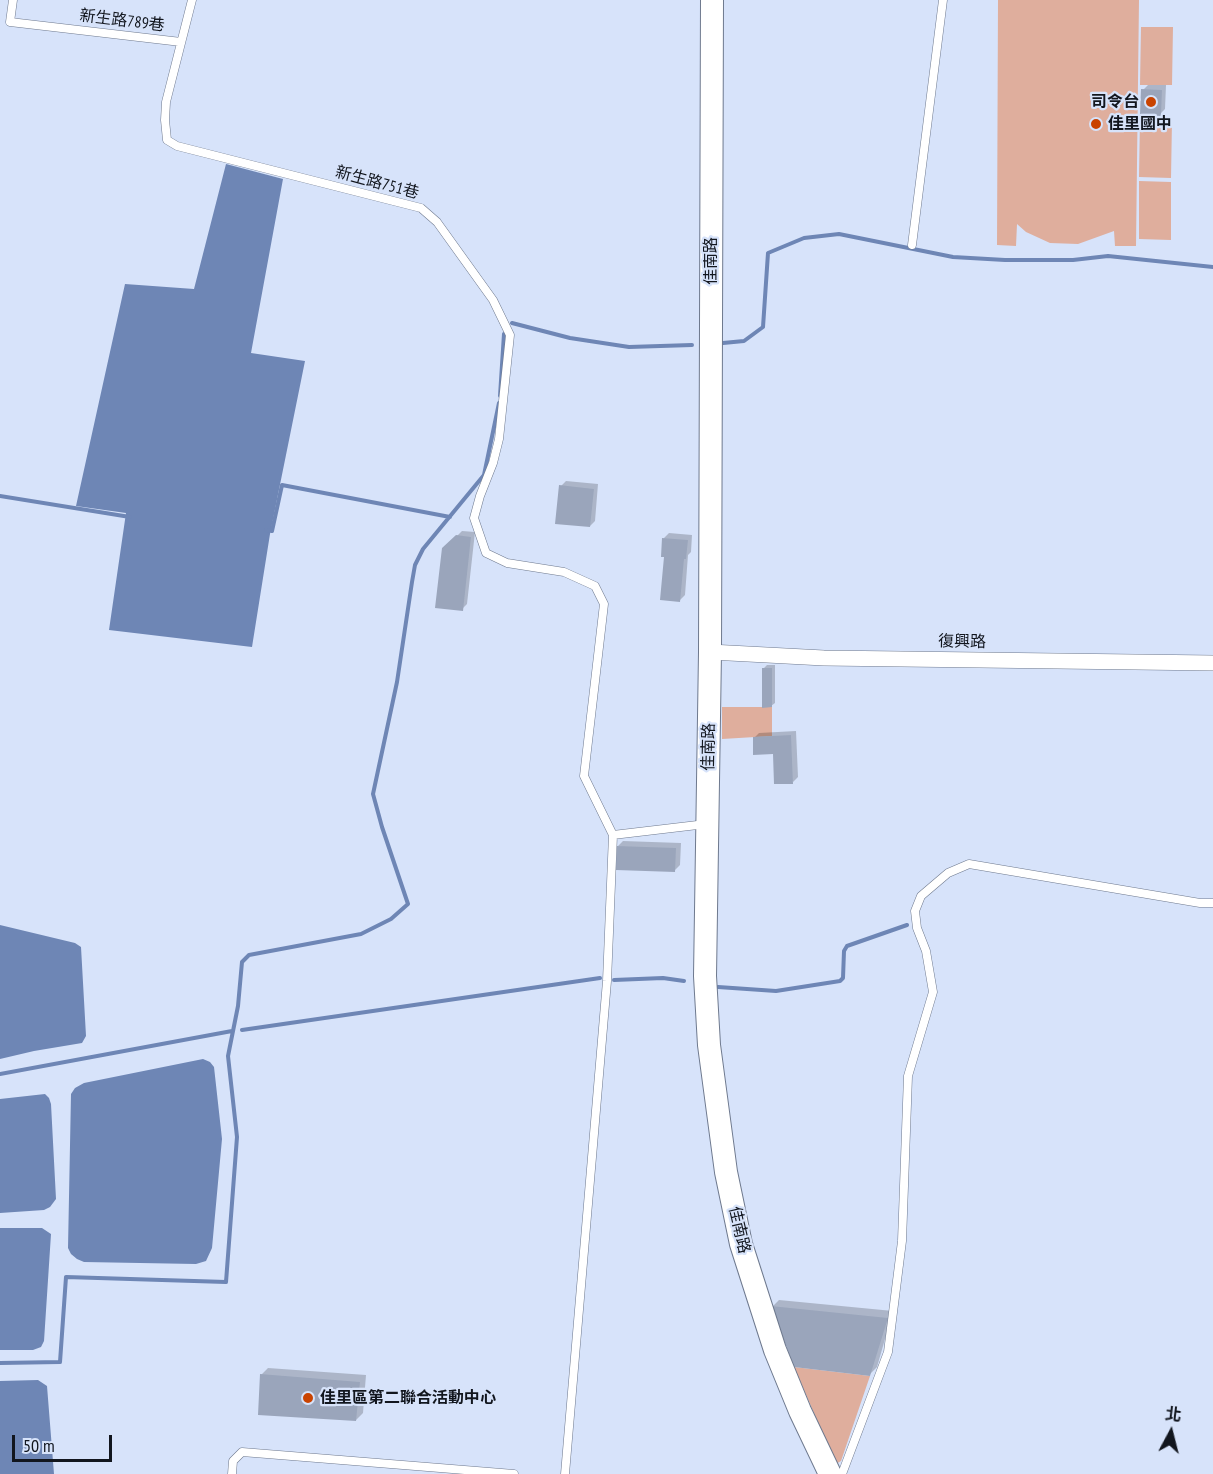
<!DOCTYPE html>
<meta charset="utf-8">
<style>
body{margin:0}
#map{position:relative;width:1213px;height:1474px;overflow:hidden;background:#d7e3fa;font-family:"PT Sans Narrow","Noto Sans TC",sans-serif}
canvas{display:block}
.north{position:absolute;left:1141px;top:1402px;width:60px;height:60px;-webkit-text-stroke:4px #d7e3fa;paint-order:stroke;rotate:7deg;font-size:16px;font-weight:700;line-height:24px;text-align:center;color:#12161e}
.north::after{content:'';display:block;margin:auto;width:21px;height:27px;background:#12161e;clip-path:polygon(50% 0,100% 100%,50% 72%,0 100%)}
.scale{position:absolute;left:12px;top:1435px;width:100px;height:27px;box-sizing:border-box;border:3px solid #12161e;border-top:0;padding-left:8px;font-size:18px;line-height:21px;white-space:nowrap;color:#12161e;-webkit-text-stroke:4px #d7e3fa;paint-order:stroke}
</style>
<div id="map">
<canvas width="1213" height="1474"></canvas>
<div class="north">北</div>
<div class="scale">50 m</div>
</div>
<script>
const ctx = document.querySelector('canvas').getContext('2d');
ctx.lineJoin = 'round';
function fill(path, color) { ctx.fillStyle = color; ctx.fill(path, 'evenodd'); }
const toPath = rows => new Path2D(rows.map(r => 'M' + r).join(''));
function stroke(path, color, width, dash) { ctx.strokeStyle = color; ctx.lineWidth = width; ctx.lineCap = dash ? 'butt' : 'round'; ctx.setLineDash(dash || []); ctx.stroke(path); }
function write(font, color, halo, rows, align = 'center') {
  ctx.font = font + ' "PT Sans Narrow","Noto Sans TC",sans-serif'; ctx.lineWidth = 4.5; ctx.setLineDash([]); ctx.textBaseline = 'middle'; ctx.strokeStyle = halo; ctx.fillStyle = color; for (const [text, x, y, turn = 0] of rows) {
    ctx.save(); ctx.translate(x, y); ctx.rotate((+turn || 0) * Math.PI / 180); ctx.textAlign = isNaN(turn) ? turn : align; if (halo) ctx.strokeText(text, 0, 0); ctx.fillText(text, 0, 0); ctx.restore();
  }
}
const green = toPath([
 [998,0,1139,0,1136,246,1115,246,1114,231,1078,244,1050,243,1026,232,1017,224,1016,246,997,245],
 [1141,27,1173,27,1172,85,1140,85],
 [1140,119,1172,120,1171,178,1139,177],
 [1139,181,1171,182,1171,240,1139,239],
 [722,707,772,707,772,736,722,739],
 [794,1367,870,1376,841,1461,836,1464]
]);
const water = toPath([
 [226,164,283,179,251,353,305,361,270,534,252,647,109,630,126,513,76,506,125,284,194,289],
 [0,925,75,943,81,947,86,1036,82,1043,34,1051,0,1059],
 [203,1059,210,1062,214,1067,222,1139,212,1248,206,1261,196,1264,84,1262,77,1259,71,1254,68,1248,71,1094,75,1088,84,1083],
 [45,1094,49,1098,51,1104,56,1199,50,1207,44,1210,0,1213,0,1099],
 [0,1228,42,1228,51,1234,44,1341,41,1347,33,1350,0,1350],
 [38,1380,47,1386,54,1474,0,1474,0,1381]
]);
const shadow = toPath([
 [1148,85,1166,85,1165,109,1160,114,1143,90],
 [566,481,598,484,595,521,590,526,561,486],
 [462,531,475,532,467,604,462,609,444,549],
 [669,533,692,535,691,552,688,555,685,595,680,600,665,556,664,538],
 [767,665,775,665,775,703,771,706,764,668],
 [796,731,798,777,793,782,775,753,754,738,759,733],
 [623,841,681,843,680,865,675,870,618,846],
 [779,1300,893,1311,877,1367,870,1374,772,1307],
 [268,1368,366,1375,363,1413,356,1420,261,1375]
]);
const stream = toPath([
 [512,323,570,338,629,347,692,345],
 [723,343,744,341,763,327,768,253,804,238,839,234,953,257,1005,260,1073,260,1108,256,1213,267],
 [500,396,504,334],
 [0,496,130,517],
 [266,530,272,531,282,485,450,517],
 [614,980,663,978,684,981],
 [718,987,776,991,840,981,843,978,844,951,847,946,907,925],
 [242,1030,600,978],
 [0,1074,232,1031],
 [0,1363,60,1362,66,1277,226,1282,237,1137,228,1056,238,1006,242,962,249,955,361,934,391,919,408,904,382,827,373,794,397,682,412,582,415,565,423,549,484,475,499,403]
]);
const building = toPath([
 [1141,89,1162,90,1161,116,1140,115],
 [559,485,594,489,590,527,555,524],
 [456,535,471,537,463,611,435,608,442,548],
 [662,538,688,540,686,559,684,559,680,602,660,600,664,557,661,557],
 [762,668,772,668,772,707,762,708],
 [791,735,793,784,774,784,773,754,753,755,753,737],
 [617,846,676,848,675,872,616,870],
 [771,1306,888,1318,870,1376,794,1367],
 [260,1374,360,1382,356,1421,258,1415]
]);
const lane = toPath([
 [13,0,10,22,181,42],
 [192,0,166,102,165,120,167,140,177,146,421,208,437,222,493,300,510,335,499,439,493,463,480,496,474,518,486,553,507,563,564,572,595,586,604,604,584,776,613,835,607,981,565,1474],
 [912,245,943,0],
 [613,835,706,824],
 [232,1474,233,1461,242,1452,514,1474],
 [842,1474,888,1352,902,1241,908,1076,933,992,926,951,917,928,915,911,921,896,948,873,969,864,1200,903,1213,903]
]);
const street = toPath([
 [710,652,824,658,1213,663]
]);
const secondary = toPath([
 [712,0,710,652,705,976,709,1045,726,1172,741,1244,775,1350,800,1411,830,1474]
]);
const markers = [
 [1151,102,6,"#c94301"],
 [1096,124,6,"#c94301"],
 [308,1398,6,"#c94301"]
];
const streetNames = [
 ["新生路789巷",122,21,7],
 ["新生路751巷",377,183,15],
 ["佳南路",711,261,-90],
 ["復興路",962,642,1],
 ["佳南路",709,747,-89],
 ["佳南路",739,1230,77]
];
const poiNames = [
 ["司令台",1139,102,"right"],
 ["佳里國中",1108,124],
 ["佳里區第二聯合活動中心",320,1398]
];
fill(green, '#dfae9d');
fill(water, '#6e86b5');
fill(shadow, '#0003');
stroke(stream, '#6e86b5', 4);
fill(building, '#9aa5bb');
stroke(lane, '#6e798e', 9);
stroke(street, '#6e798e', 16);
stroke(secondary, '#6e798e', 24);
stroke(lane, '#fff', 8);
stroke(street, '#fff', 15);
stroke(secondary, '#fff', 22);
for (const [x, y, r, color] of markers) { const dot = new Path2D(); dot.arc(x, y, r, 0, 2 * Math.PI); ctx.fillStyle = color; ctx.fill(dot); stroke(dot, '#d7e3fa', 2); }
write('16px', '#12161e', '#d7e3fa', streetNames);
write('bold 16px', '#12161e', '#d7e3fa', poiNames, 'left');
</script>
